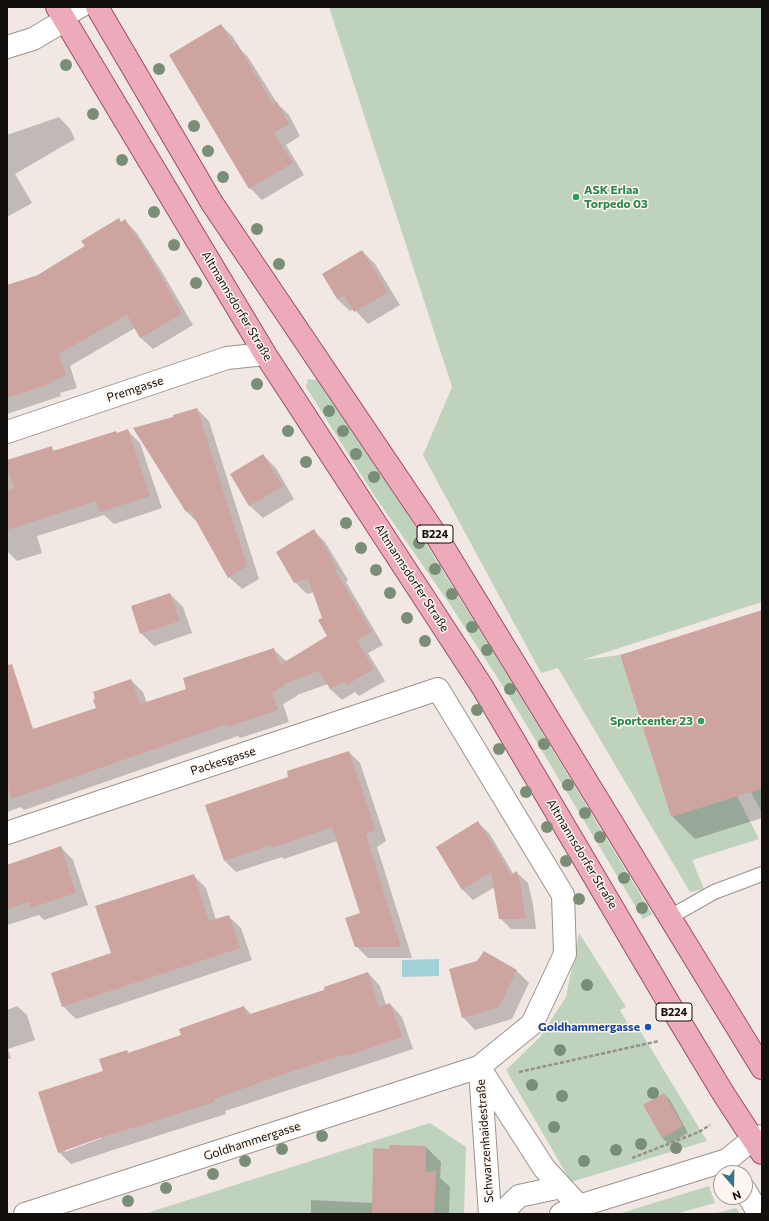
<!DOCTYPE html>
<meta charset="utf-8">
<style>
body{margin:0}
#map{position:relative;width:769px;height:1221px;overflow:hidden;background:#f1e8e3;font-family:Commissioner,sans-serif}
canvas{display:block}
.frame{position:absolute;inset:0;border:8px solid #120f0d;pointer-events:none}
.north{position:absolute;left:713px;top:1165px;width:40px;height:40px;box-sizing:border-box;background:#fff6f0;border:1px solid #a09a95;border-radius:50%;rotate:160deg;font-size:11px;font-weight:700;line-height:16px;text-align:center;color:#120f0d}
.north::after{content:'';display:block;margin:auto;width:14px;height:18px;background:#357489;clip-path:polygon(50% 0,100% 100%,50% 72%,0 100%)}
</style>
<div id="map">
<canvas width="769" height="1221"></canvas>
<div class="frame"></div>
<div class="north">N</div>
</div>
<script>
const ctx = document.querySelector('canvas').getContext('2d');
ctx.lineJoin = 'round';
function fill(path, color) { ctx.fillStyle = color; ctx.fill(path, 'evenodd'); }
const toPath = rows => new Path2D(rows.map(r => 'M' + r).join(''));
function stroke(path, color, width, dash) { ctx.strokeStyle = color; ctx.lineWidth = width; ctx.lineCap = dash ? 'butt' : 'round'; ctx.setLineDash(dash || []); ctx.stroke(path); }
function write(font, color, halo, rows, align = 'center') {
  ctx.font = font + ' Commissioner,sans-serif'; ctx.lineWidth = 3; ctx.setLineDash([]); ctx.textBaseline = 'middle'; ctx.strokeStyle = halo; ctx.fillStyle = color; for (const [text, x, y, turn = 0] of rows) {
    ctx.save(); ctx.translate(x, y); ctx.rotate((+turn || 0) * Math.PI / 180); ctx.textAlign = isNaN(turn) ? turn : align; if (halo) ctx.strokeText(text, 0, 0); ctx.fillText(text, 0, 0); ctx.restore();
  }
}
const green = toPath([
 [329,7,762,7,762,602,582,660,620,655,671,817,737,796,759,839,692,860,704,889,690,892,558,668,541,673,423,455,452,387],
 [308,379,317,380,404,509,489,645,652,914,643,919,506,691,451,606,374,495,306,387],
 [762,788,762,813,751,792],
 [579,933,626,1007,620,1010,633,1033,639,1029,707,1141,571,1182,506,1070,540,1037,566,997],
 [430,1123,466,1147,464,1214,144,1214],
 [709,1186,715,1203,675,1214,618,1214],
 [736,1208,740,1214,712,1214]
]);
const water = toPath([
 [439,959,439,976,402,977,402,960]
]);
const shadow = toPath([
 [221,25,233,37,241,50,248,57,277,103,289,115,300,136,286,145,304,175,262,200,250,188],
 [59,117,70,129,75,139,15,174,32,203,7,217,7,135],
 [125,221,136,232,162,272,193,325,153,349,141,338,135,328,70,366,77,388,60,393,61,396,7,414,7,326,38,275],
 [362,251,375,264,400,305,368,324,354,309,350,311,337,299],
 [197,409,209,421,259,579,242,589,229,577,199,524,187,512,174,418],
 [128,431,140,443,162,508,114,524,104,515,37,536,42,553,17,561,7,551,7,466,8,466,7,462,51,448,55,451],
 [263,455,276,468,294,499,263,518,250,506,232,474],
 [314,531,325,542,348,580,346,582,383,645,368,653,385,681,359,696,355,692,342,700,330,689,328,684,297,695,297,696,283,704,289,722,240,738,238,736,24,810,21,807,7,812,7,736,32,727,35,730,97,709,131,680,143,692,147,703,188,689,274,650,286,661,329,637,314,592,307,594,295,582],
 [170,594,183,607,192,633,154,646,141,633],
 [762,611,762,818,695,839,672,816],
 [349,752,360,763,386,841,377,847,412,958,368,958,356,946,361,914,337,841,284,859,282,857,236,872,225,861,290,778],
 [478,823,489,833,514,875,517,873,528,883,533,904,536,929,511,929,500,918,495,887,473,900,462,889],
 [61,847,73,860,88,905,44,920,39,915,7,925,7,865],
 [193,875,206,888,216,920,228,916,241,928,252,960,76,1019,63,1006,112,954],
 [517,971,529,983,512,1019,475,1030,463,1017],
 [368,973,380,986,386,1005,390,1004,402,1017,413,1049,225,1111,226,1114,110,1151,71,1164,59,1152,104,1071,127,1052,129,1054,182,1036,244,1007,252,1015,326,990],
 [102,1136,102,1138,65,1152,65,1149],
 [17,1006,27,1015,35,1040,8,1049,11,1058,7,1060,7,1010],
 [664,1094,670,1100,688,1133,669,1144,662,1138],
 [390,1147,426,1147,441,1162,440,1178,450,1187,449,1214,311,1214,311,1200,373,1203,390,1150]
]);
const building = toPath([
 [221,24,234,46,237,44,273,104,277,102,289,124,274,133,293,163,249,189,169,55],
 [119,218,121,222,125,219,151,259,182,314,140,338,127,315,59,354,66,376,49,382,50,384,7,398,7,285,38,275,85,246,81,241],
 [362,250,388,292,354,312,344,295,337,299,322,274],
 [197,408,247,566,228,578,190,510,186,512,133,428,173,417,173,415],
 [128,429,150,496,100,512,96,501,7,530,7,491,14,489,7,466,7,460,52,446,53,451,116,431,117,433],
 [263,454,283,486,249,506,230,474],
 [314,529,337,568,335,570,372,632,357,641,374,669,347,685,344,681,330,689,319,671,286,683,286,684,272,693,278,710,228,727,227,724,11,799,7,783,7,665,12,664,33,729,96,708,93,700,95,699,93,692,131,679,140,704,186,689,183,678,274,648,280,665,327,636,318,620,322,618,308,579,294,583,276,552],
 [170,593,180,621,140,634,131,606],
 [762,610,762,788,671,817,620,655],
 [349,751,375,829,366,835,401,947,355,947,345,918,360,913,332,827,272,848,271,845,224,861,205,805,288,777,287,771],
 [478,821,511,875,517,871,522,892,526,919,499,919,491,872,462,890,436,847],
 [61,846,76,893,31,908,29,902,7,909,7,865],
 [194,874,209,921,229,915,240,948,62,1007,51,973,111,953,95,906],
 [484,951,517,970,499,1007,462,1018,449,969,477,961],
 [368,972,379,1007,390,1003,402,1037,347,1056,346,1054,284,1074,214,1099,215,1102,97,1139,58,1153,38,1092,103,1071,99,1059,127,1050,128,1053,181,1035,179,1029,244,1006,247,1015,324,990,324,987],
 [664,1093,683,1126,662,1138,643,1105],
 [389,1145,426,1146,426,1172,436,1171,434,1214,372,1214,373,1148,389,1149]
]);
const path = toPath([
 [519,1072,659,1041],
 [632,1158,699,1132,710,1125]
]);
const service = toPath([
 [65,20,87,7],
 [670,917,714,892,762,874]
]);
const minor = toPath([
 [7,47,33,39,65,20],
 [7,432,227,358,265,354],
 [7,833,438,689,563,895,565,954,532,1024,479,1067,25,1214],
 [479,1067,544,1168,579,1206],
 [480,1071,490,1214],
 [745,1190,759,1214],
 [501,1214,519,1196,561,1187],
 [561,1214,579,1206,727,1160,753,1139,762,1136]
]);
const primary = toPath([
 [57,7,265,354,483,688,674,1012,723,1093,762,1153],
 [97,7,212,203,434,532,762,1068]
]);
const trees = [
 [66,65],
 [159,69],
 [93,114],
 [194,126],
 [208,151],
 [122,160],
 [223,177],
 [154,212],
 [257,229],
 [174,245],
 [279,264],
 [196,283],
 [257,384],
 [329,411],
 [288,431],
 [343,431],
 [356,454],
 [306,462],
 [374,477],
 [346,523],
 [419,543],
 [361,548],
 [435,569],
 [376,570],
 [390,593],
 [452,594],
 [407,618],
 [472,627],
 [425,641],
 [487,650],
 [510,689],
 [477,710],
 [544,744],
 [499,749],
 [568,785],
 [526,792],
 [585,813],
 [547,827],
 [600,837],
 [566,861],
 [624,878],
 [579,899],
 [642,908],
 [587,985],
 [560,1050],
 [532,1085],
 [653,1093],
 [562,1096],
 [554,1127],
 [322,1136],
 [641,1144],
 [676,1148],
 [282,1149],
 [616,1150],
 [245,1161],
 [584,1161],
 [213,1174],
 [166,1188],
 [128,1201]
];
const markers = [
 [576,197,4,"#2e9e5b"],
 [701,721,4,"#2e9e5b"],
 [648,1027,4,"#1a4fb4"]
];
const shields = [
 [435,534,36],
 [674,1012,36]
];
const shieldNames = [
 ["B224",435,534],
 ["B224",674,1012]
];
const leisureNames = [
 ["ASK Erlaa",584,190],
 ["Torpedo 03",584,204],
 ["Sportcenter 23",693,721,"right"]
];
const streetNames = [
 ["Altmannsdorfer Straße",237,306,59],
 ["Premgasse",135,389,-18],
 ["Altmannsdorfer Straße",412,578,57],
 ["Packesgasse",223,761,-18],
 ["Altmannsdorfer Straße",582,854,59],
 ["Goldhammergasse",252,1141,-18],
 ["Schwarzenhaidestraße",485,1141,-94]
];
const transitNames = [
 ["Goldhammergasse",640,1027]
];
fill(green, '#bed2be');
fill(water, '#a2d1d9');
fill(shadow, '#0003');
fill(building, '#cda49f');
stroke(service, '#9b938e', 16);
stroke(minor, '#9b938e', 24);
stroke(primary, '#994f61', 24);
stroke(path, '#96908c', 2.5, [4, 2]);
stroke(service, '#fff', 14);
stroke(minor, '#fff', 22);
stroke(primary, '#edaabb', 22);
ctx.fillStyle = '#7a8e77';
for (const [x, y] of trees) { ctx.beginPath(); ctx.arc(x, y, 6, 0, 2 * Math.PI); ctx.fill(); }
for (const [x, y, r, color] of markers) { const dot = new Path2D(); dot.arc(x, y, r, 0, 2 * Math.PI); ctx.fillStyle = color; ctx.fill(dot); stroke(dot, '#fff6f0', 1.5); }
for (const [x, y, w] of shields) { const box = new Path2D(); box.roundRect(x - w / 2, y - 9, w, 18, 3); ctx.fillStyle = '#fff6f0'; ctx.fill(box); stroke(box, '#120f0d', 1); }
write('bold 11px', '#120f0d', null, shieldNames);
write('bold 12px', '#27864d', '#fff6f0', leisureNames, 'left');
write('12px', '#120f0d', '#fff6f0', streetNames);
write('bold 12px', '#164399', '#fff6f0', transitNames, 'right');
</script>
